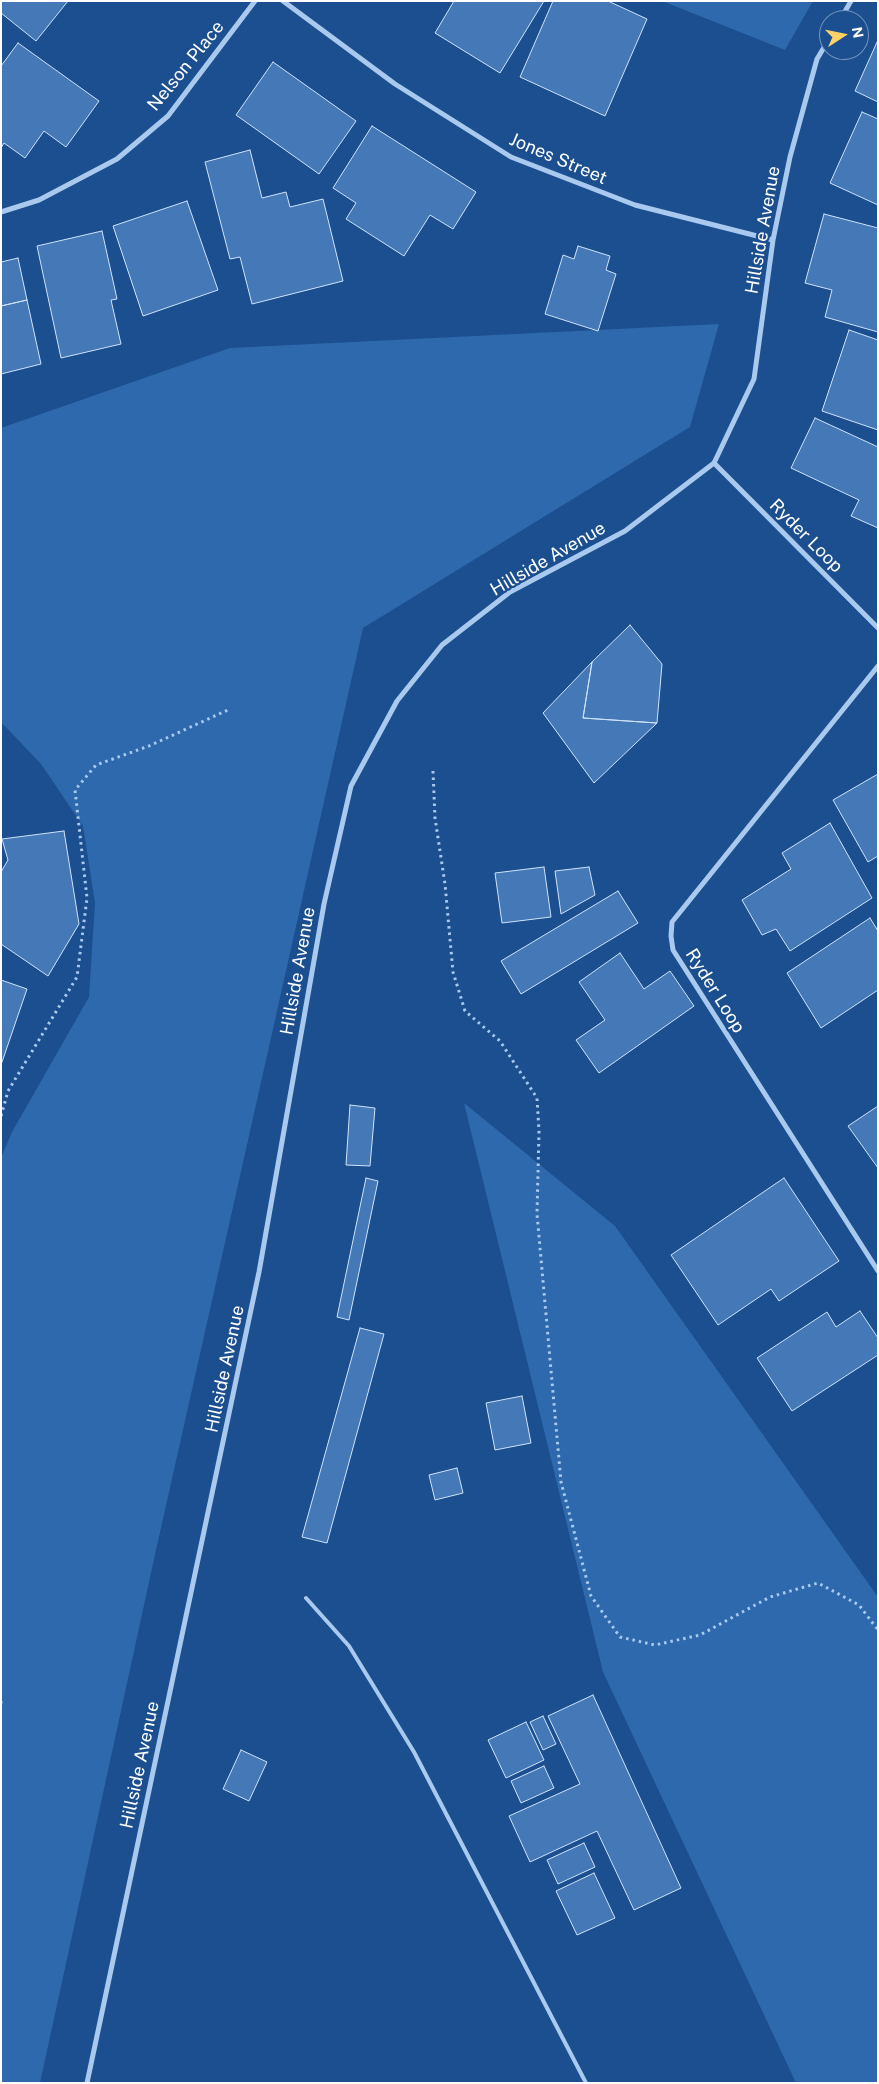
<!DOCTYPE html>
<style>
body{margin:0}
#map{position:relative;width:879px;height:2084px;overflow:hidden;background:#1b4f8f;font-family:"Public Sans",sans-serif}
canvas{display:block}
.frame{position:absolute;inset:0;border:2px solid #fff;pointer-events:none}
.north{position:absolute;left:819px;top:10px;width:50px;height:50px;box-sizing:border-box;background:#1b4f8f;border:1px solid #7695bc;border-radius:50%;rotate:79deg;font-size:14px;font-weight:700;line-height:20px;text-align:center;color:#fff}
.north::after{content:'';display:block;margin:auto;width:18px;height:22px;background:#ffd166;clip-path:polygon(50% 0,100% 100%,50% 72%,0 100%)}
</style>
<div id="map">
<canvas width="879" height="2084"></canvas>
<div class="frame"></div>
<div class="north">N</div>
</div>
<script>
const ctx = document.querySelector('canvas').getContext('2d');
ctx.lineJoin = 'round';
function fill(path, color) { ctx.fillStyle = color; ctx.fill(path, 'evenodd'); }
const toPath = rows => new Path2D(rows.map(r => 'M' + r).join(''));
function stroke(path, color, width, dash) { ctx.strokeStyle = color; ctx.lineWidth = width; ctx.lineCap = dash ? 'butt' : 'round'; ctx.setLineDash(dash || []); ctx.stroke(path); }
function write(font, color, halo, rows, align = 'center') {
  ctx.font = font + ' "Public Sans",sans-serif'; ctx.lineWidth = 4.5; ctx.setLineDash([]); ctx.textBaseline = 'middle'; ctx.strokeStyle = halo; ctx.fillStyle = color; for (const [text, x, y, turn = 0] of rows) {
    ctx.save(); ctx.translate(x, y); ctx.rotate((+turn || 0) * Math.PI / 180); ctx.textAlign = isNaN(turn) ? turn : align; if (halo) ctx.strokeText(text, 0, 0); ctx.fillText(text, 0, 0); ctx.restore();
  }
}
const green = toPath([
 [662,1,813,1,785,50],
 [719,324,690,427,363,628,156,1550,40,2083,1,2083,1,1158,12,1132,89,997,95,903,83,826,41,764,1,722,1,428,230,348],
 [464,1103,615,1226,878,1597,878,2083,796,2083,603,1672]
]);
const building = toPath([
 [1,1,68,1,36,41,1,13,1,1],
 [454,1,544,1,500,73,435,33,454,1],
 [553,1,608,1,647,19,605,116,520,77,553,1],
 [878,40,878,102,855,91,878,40],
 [18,43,99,101,66,147,44,131,25,158,4,143,1,148,1,66,18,43],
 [273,62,356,121,319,174,236,115,273,62],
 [862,112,878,119,878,205,830,183,862,112],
 [372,126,476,192,453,229,430,215,404,256,346,219,356,203,333,188,372,126],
 [250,150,262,198,286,192,290,207,323,199,343,281,252,304,240,257,230,259,205,162,250,150],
 [187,201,218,290,143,316,113,226,187,201],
 [824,214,878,228,878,332,825,317,832,290,805,283,824,214],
 [102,231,117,299,111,300,121,344,61,358,37,246,102,231],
 [578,246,610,256,606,270,616,274,598,331,545,314,563,255,574,259,578,246],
 [18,258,27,300,1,306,1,262,18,258],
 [27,300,41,364,1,374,1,306,27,300],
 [849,330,878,340,878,430,822,411,849,330],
 [815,418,878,447,878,528,851,516,859,500,791,468,815,418],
 [630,625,662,664,657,723,583,718,592,662,630,625],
 [592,662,583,718,657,723,594,783,543,713,592,662],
 [878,774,878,856,868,862,833,800,878,774],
 [830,823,872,898,790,951,776,929,762,935,742,900,791,869,782,853,830,823],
 [64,831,79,924,48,976,1,944,1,872,8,860,2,839,64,831],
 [544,867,551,917,502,923,495,873,544,867],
 [589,867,595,895,561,914,555,871,589,867],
 [618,891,638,923,521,994,501,961,618,891],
 [870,918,878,931,878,990,821,1028,787,973,870,918],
 [620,953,644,989,670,971,694,1006,599,1073,576,1040,605,1020,579,982,620,953],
 [1,980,27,989,1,1065,1,980],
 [350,1105,375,1108,370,1166,346,1165,350,1105],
 [878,1106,878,1168,848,1126,878,1106],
 [366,1178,378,1181,349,1320,337,1317,366,1178],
 [784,1178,839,1261,779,1301,771,1289,718,1325,671,1255,784,1178],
 [860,1311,878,1338,878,1355,792,1411,757,1358,827,1312,836,1327,860,1311],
 [360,1328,384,1334,327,1543,302,1537,360,1328],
 [522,1396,531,1443,495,1450,486,1403,522,1396],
 [457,1468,463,1493,435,1500,429,1475,457,1468],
 [593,1695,681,1888,634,1910,597,1831,530,1862,509,1816,580,1784,548,1716,593,1695],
 [543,1716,556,1744,543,1750,530,1722,543,1716],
 [526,1722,544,1760,506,1778,488,1740,526,1722],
 [241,1750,267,1762,249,1801,223,1789,241,1750],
 [544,1766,554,1788,521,1803,511,1781,544,1766],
 [584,1843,595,1867,558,1884,547,1860,584,1843],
 [594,1873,615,1918,577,1935,556,1891,594,1873]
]);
const path = toPath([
 [433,771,435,818,445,884,453,972,465,1011,500,1041,537,1098,539,1131,537,1214,561,1482,591,1596,620,1637,655,1645,700,1635,770,1597,818,1583,859,1605,878,1630],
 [1,1116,8,1091,77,977,87,898,75,790,96,765,149,746,230,709],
 [1,1701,1,1704]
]);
const lane = toPath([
 [306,1598,349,1646,414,1752,586,2083]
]);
const street = toPath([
 [283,1,395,84,511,157,635,205,773,240],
 [840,20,851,1],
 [1,212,39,200,117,159,168,116,255,1],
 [714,463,878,628],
 [878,666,672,922,671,936,673,950,878,1271],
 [87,2083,259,1272,324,904,351,786,397,701,442,645,510,592,625,531,714,463,754,379,773,240,790,157,817,59,829,39]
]);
const streetNames = [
 ["Nelson Place",186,66,-51],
 ["Jones Street",558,159,23],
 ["Hillside Avenue",763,230,-80],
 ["Ryder Loop",806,536,45],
 ["Hillside Avenue",548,559,-30],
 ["Hillside Avenue",298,971,-80],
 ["Ryder Loop",715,991,58],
 ["Hillside Avenue",225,1369,-78],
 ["Hillside Avenue",140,1765,-78]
];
fill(green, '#2e69ad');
fill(building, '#4478b7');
stroke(building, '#cfe3fa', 1);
stroke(path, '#a9c9ee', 3, [2.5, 4]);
stroke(lane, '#a9c9ee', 4);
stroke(street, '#a9c9ee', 5);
write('18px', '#fff', '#1b4f8f', streetNames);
</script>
